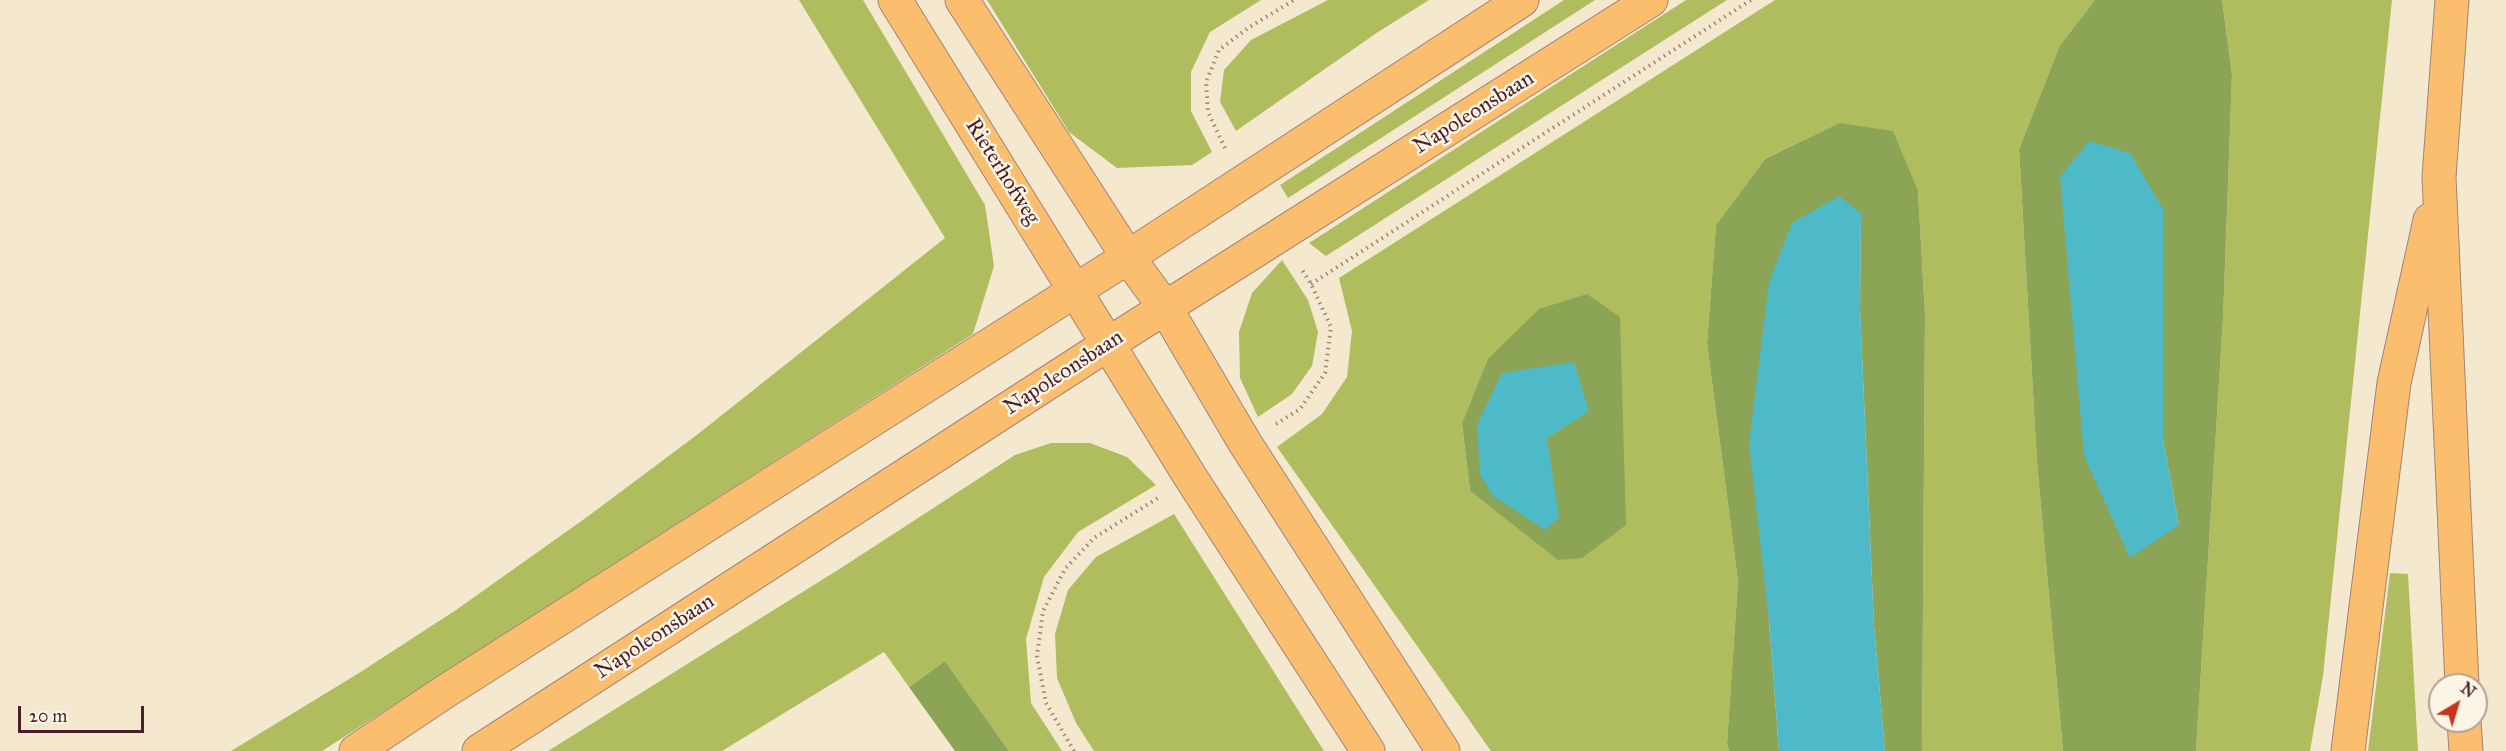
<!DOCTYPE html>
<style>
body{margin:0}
#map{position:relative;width:2506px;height:751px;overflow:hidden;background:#f4e8ce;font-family:"IM FELL Great Primer",serif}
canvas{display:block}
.north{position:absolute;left:2428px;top:673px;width:60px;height:60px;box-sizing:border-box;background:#fcf5e5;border:2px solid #b59f9b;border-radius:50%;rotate:38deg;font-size:16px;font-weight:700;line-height:24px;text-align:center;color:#4a1f2b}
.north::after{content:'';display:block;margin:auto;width:21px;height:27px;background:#c8321e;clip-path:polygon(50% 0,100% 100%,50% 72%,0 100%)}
.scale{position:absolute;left:18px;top:706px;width:126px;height:27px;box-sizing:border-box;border:3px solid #4a1f2b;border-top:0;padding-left:8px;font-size:18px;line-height:21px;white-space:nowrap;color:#4a1f2b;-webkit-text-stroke:4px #fcf5e5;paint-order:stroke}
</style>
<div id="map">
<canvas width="2506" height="751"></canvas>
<div class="north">N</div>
<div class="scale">20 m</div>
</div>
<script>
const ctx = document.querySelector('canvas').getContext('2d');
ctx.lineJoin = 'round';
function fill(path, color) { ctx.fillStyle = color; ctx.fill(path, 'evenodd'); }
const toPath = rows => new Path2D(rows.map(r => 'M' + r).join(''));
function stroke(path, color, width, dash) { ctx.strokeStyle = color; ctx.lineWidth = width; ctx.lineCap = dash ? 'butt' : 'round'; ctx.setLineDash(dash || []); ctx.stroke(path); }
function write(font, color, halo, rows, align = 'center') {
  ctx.font = font + ' "IM FELL Great Primer",serif'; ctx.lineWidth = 5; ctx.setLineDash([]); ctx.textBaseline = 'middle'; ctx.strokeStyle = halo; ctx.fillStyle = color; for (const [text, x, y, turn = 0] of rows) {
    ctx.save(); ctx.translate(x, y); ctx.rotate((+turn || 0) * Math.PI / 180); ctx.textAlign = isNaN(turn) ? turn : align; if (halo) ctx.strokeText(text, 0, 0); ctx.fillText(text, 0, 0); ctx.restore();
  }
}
const green = toPath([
 [799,0,863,0,985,205,994,266,973,334,322,751,231,751,359,673,456,610,587,517,698,434,945,238],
 [987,0,1261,0,1210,32,1191,72,1191,111,1212,152,1192,165,1117,168,1069,132],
 [1328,0,1429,0,1378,32,1236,131,1220,102,1224,70,1251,40],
 [1564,0,1595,0,1288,198,1280,185],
 [1686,0,1727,0,1326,256,1309,243],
 [1775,0,2095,0,2060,45,2019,149,2037,462,2063,751,1922,751,1925,314,1918,191,1839,123,1765,159,1716,225,1707,343,1738,581,1727,743,1729,751,1491,751,1277,447,1322,414,1347,377,1352,331,1339,278],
 [1462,424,1559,560,1470,491],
 [2222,0,2392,0,2323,676,2310,751,2196,751,2223,319,2232,75],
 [1282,260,1308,300,1318,332,1312,366,1292,394,1258,417,1240,378,1239,332,1252,293],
 [1051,443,1090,443,1127,457,1156,485,1078,532,1044,577,1026,639,1031,703,1062,751,1009,751,945,661,909,687,884,652,722,751,548,751,841,568,1015,455],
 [1174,514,1324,751,1094,751,1076,723,1057,678,1055,634,1068,590,1096,557],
 [2390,573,2408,574,2418,751,2368,751]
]);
const forest = toPath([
 [2095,0,2222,0,2232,75,2223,319,2196,751,2063,751,2037,462,2019,149,2060,45],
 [2060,177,2163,209,2163,440,2179,525],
 [1839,123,1893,131,1918,191,1925,314,1922,751,1885,751,1874,626,1860,309,1861,213,1769,620,1779,751,1729,751,1727,743,1738,581,1707,343,1716,225,1765,159],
 [1587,294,1620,317,1626,525,1582,558,1558,560,1470,491,1462,424,1488,359,1539,309],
 [1574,362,1588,411,1547,438],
 [945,661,1009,751,955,751,909,687]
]);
const water = toPath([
 [2089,141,2130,153,2163,209,2163,440,2179,525,2130,558,2084,456,2060,177],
 [1839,196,1861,213,1860,309,1874,626,1885,751,1779,751,1769,620,1749,444,1769,282,1792,223],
 [1574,362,1589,411,1547,438,1559,517,1545,530,1493,496,1480,474,1477,425,1502,373]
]);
const path = toPath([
 [1225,148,1208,112,1206,82,1219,50,1248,28,1294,0],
 [1311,284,1751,0],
 [1276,424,1300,409,1325,373,1331,327,1311,284,1301,268],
 [1074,751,1046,703,1037,656,1043,611,1065,569,1094,538,1158,498]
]);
const primary = toPath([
 [895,0,1108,344],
 [962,0,1128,257,1166,309],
 [356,751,446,691,1128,257,1522,0],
 [479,751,1108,344,1651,0]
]);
const highway = toPath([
 [2452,0,2439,177,2462,685],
 [1166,309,1245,443,1443,751],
 [1108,344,1191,478,1368,751],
 [2464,721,2466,751],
 [2348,751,2394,383,2430,220]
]);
const streetNames = [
 ["Napoleonsbaan",1474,113,-32],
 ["Rieterhofweg",1002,172,58],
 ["Napoleonsbaan",1064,373,-33],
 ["Napoleonsbaan",655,637,-33]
];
fill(green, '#b0bd5f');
fill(forest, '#8ca456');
fill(water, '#4ebac8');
stroke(primary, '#9f847c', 35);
stroke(highway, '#9f847c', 35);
stroke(path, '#9f847c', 4, [1.5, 4.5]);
stroke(primary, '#fbbe6e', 33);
stroke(highway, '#fbbe6e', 33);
write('22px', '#4a1f2b', '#fcf5e5', streetNames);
</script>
